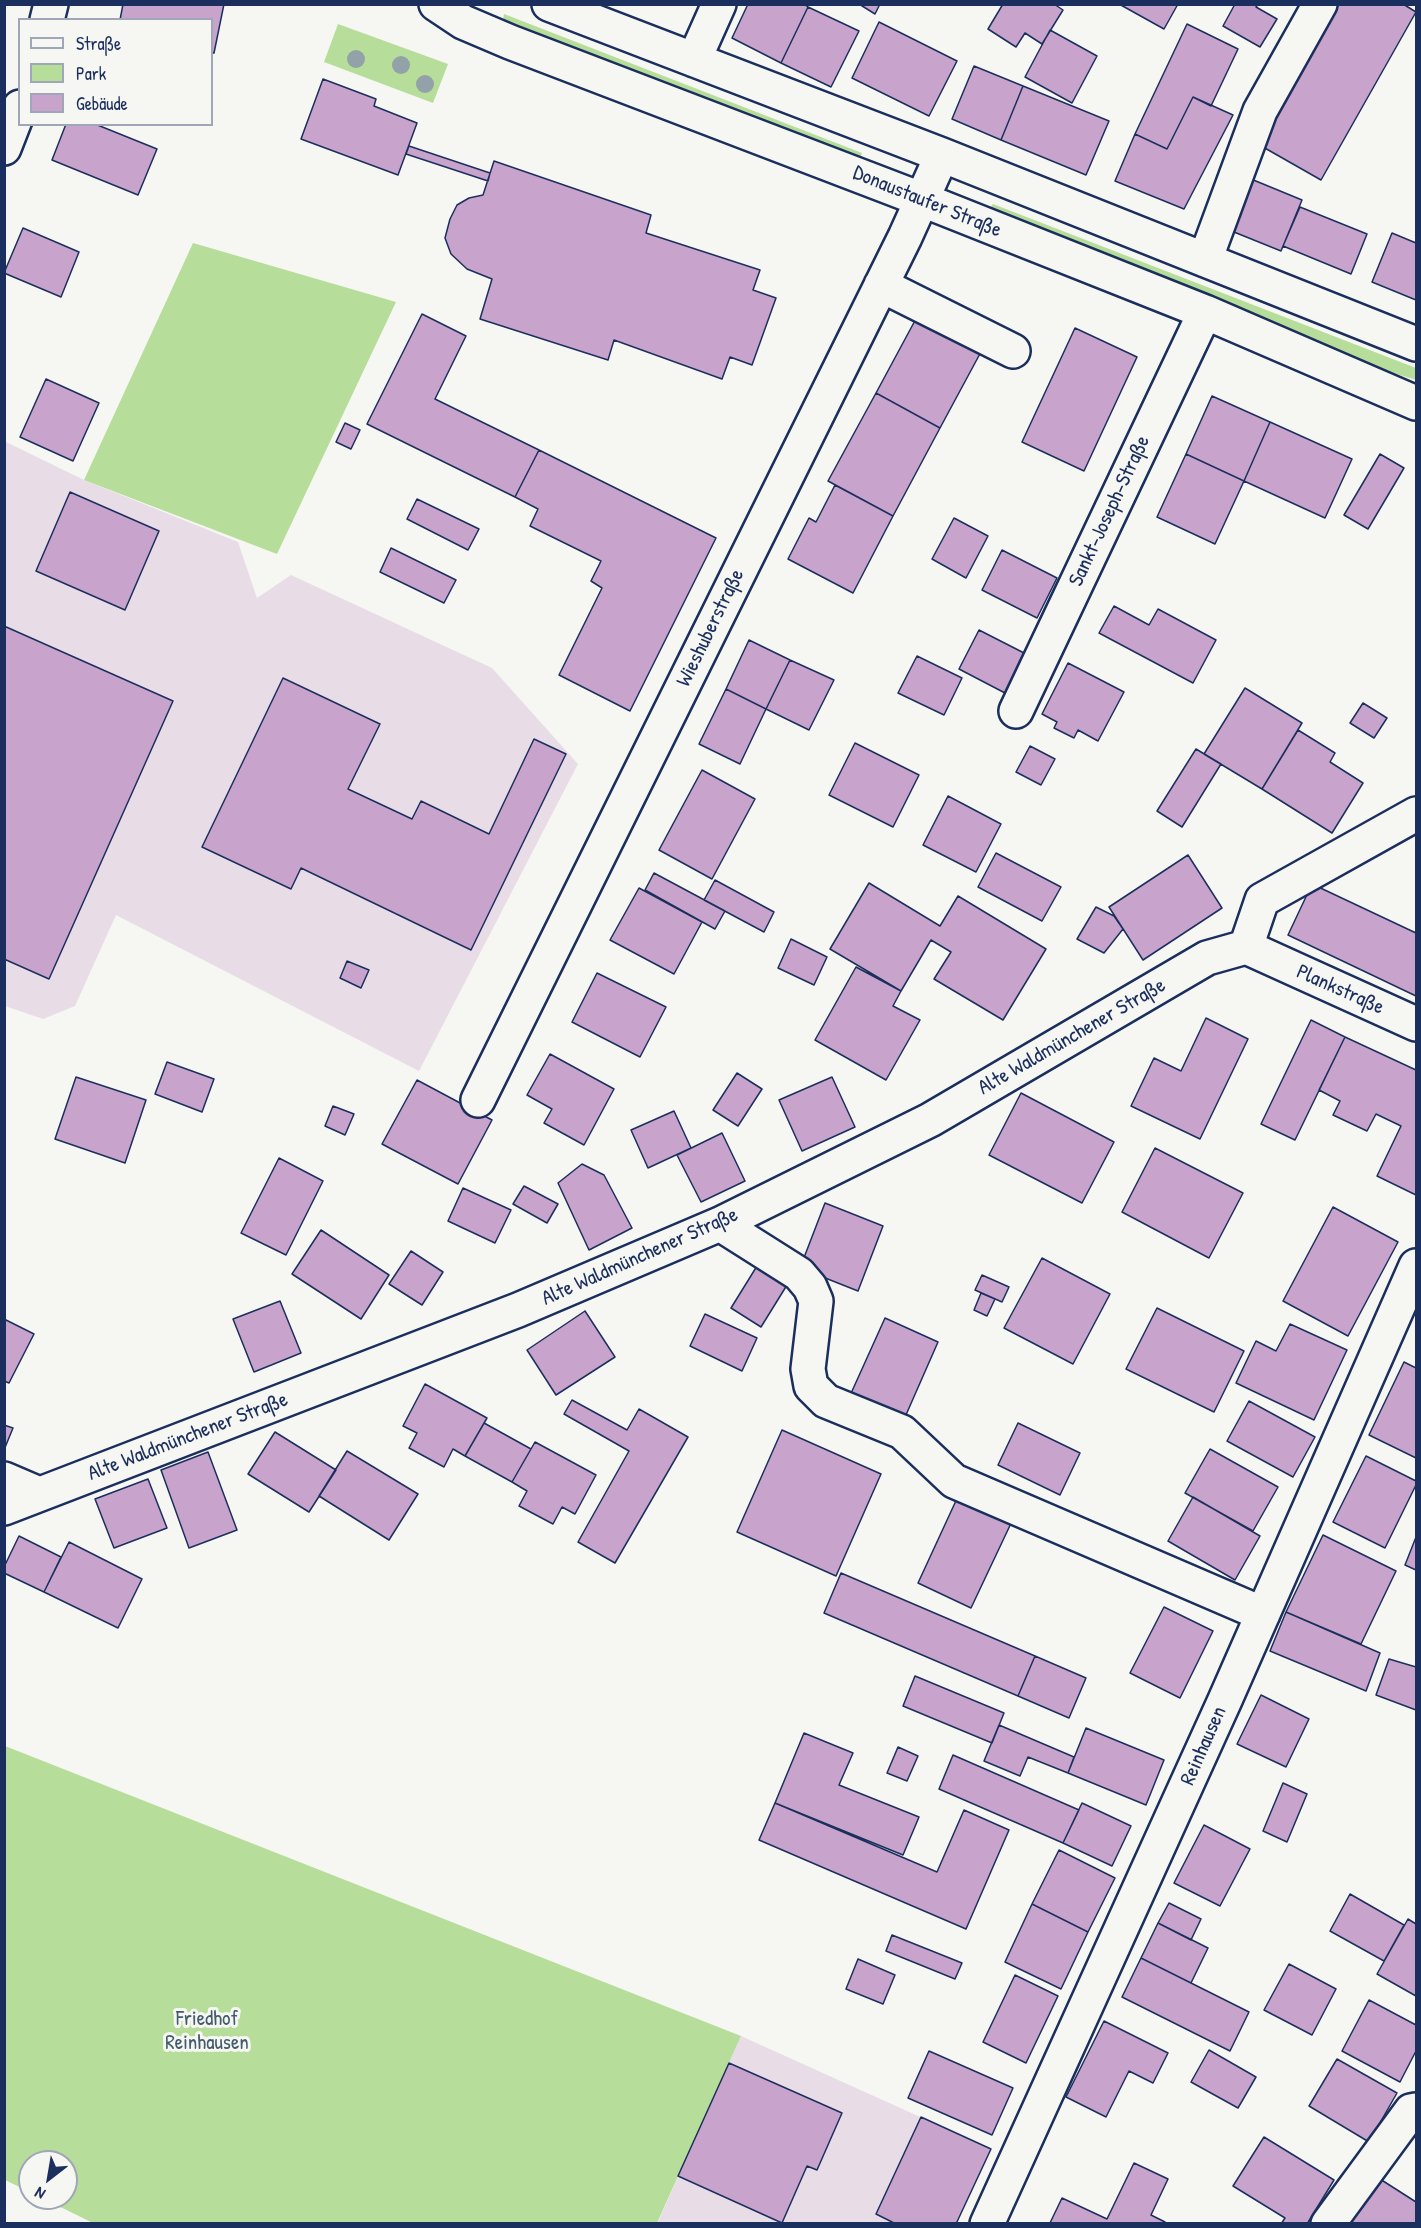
<!DOCTYPE html>
<meta charset="utf-8">
<style>
body{margin:0}
#map{position:relative;width:1421px;height:2228px;overflow:hidden;background:#f6f6f2;font-family:"Patrick Hand",sans-serif}
canvas{display:block}
.frame{position:absolute;inset:0;border:6px solid #1b2f5e;pointer-events:none}
.legend{position:absolute;left:18px;top:18px;width:195px;height:108px;box-sizing:border-box;background:#f6f6f2;border:2px solid #9ea6b7;margin:0;padding:8px 10px;list-style:none;font-size:18px;color:#1b2f5e}
.legend li{display:flex;align-items:center;gap:12px;height:30px}
.legend b{width:30px;border:2px solid #9ea6b7}
.north{position:absolute;left:18px;top:2150px;width:60px;height:60px;box-sizing:border-box;background:#f6f6f2;border:2px solid #9ea6b7;border-radius:50%;rotate:211deg;font-size:16px;font-weight:700;line-height:24px;text-align:center;color:#1b2f5e}
.north::after{content:'';display:block;margin:auto;width:21px;height:27px;background:#1b2f5e;clip-path:polygon(50% 0,100% 100%,50% 72%,0 100%)}
</style>
<div id="map">
<canvas width="1421" height="2228"></canvas>
<div class="frame"></div>
<ul class="legend">
<li><b style="height:8px;background:#f6f6f2"></b>Straße</li>
<li><b style="height:16px;background:#b6de9a"></b>Park</li>
<li><b style="height:16px;background:#c8a3cb"></b>Gebäude</li>
</ul>
<div class="north">N</div>
</div>
<script>
const ctx = document.querySelector('canvas').getContext('2d');
ctx.lineJoin = 'round';
function fill(path, color) { ctx.fillStyle = color; ctx.fill(path, 'evenodd'); }
const toPath = rows => new Path2D(rows.map(r => 'M' + r).join(''));
function stroke(path, color, width, dash) { ctx.strokeStyle = color; ctx.lineWidth = width; ctx.lineCap = dash ? 'butt' : 'round'; ctx.setLineDash(dash || []); ctx.stroke(path); }
function write(font, color, halo, rows, align = 'center') {
  ctx.font = font + ' "Patrick Hand",sans-serif'; ctx.lineWidth = 6; ctx.setLineDash([]); ctx.textBaseline = 'middle'; ctx.strokeStyle = halo; ctx.fillStyle = color; for (const [text, x, y, turn = 0] of rows) {
    ctx.save(); ctx.translate(x, y); ctx.rotate((+turn || 0) * Math.PI / 180); ctx.textAlign = isNaN(turn) ? turn : align; if (halo) ctx.strokeText(text, 0, 0); ctx.fillText(text, 0, 0); ctx.restore();
  }
}
const built = toPath([
 [4,441,84,480,238,542,257,598,291,575,492,668,578,764,419,1071,116,915,75,1006,43,1019,5,1006],
 [741,2036,991,2149,956,2223,657,2224]
]);
const green = toPath([
 [504,14,862,153,860,158,503,21],
 [338,24,448,64,433,103,324,62],
 [993,204,1416,368,1416,380,1381,369,990,208],
 [193,243,396,302,277,554,84,480],
 [5,1746,741,2036,657,2223,93,2223,42,2198,66,2198,66,2162,30,2162,30,2192,5,2180]
]);
const building = toPath([
 [123,4,224,4,214,53,212,53,212,20,120,20,123,4],
 [748,4,804,4,808,7,781,63,732,38,748,4],
 [859,4,880,4,875,14,859,4],
 [1003,4,1054,4,1063,10,1042,44,1025,33,1016,47,988,29,1003,4],
 [1119,4,1178,4,1164,29,1119,4],
 [1235,4,1258,4,1256,7,1277,19,1260,47,1223,26,1235,4],
 [1334,4,1403,4,1416,12,1321,180,1256,143,1334,4],
 [808,7,859,31,831,87,781,63,808,7],
 [879,22,957,61,929,116,852,78,879,22],
 [1187,24,1238,49,1211,106,1193,97,1167,149,1135,134,1187,24],
 [1050,30,1097,56,1072,103,1025,77,1050,30],
 [974,66,1023,86,1001,140,952,119,974,66],
 [323,79,376,99,374,106,417,123,398,175,301,139,323,79],
 [1023,86,1109,121,1086,175,1001,140,1023,86],
 [1193,97,1233,115,1184,209,1115,181,1135,134,1167,149,1193,97],
 [66,124,95,124,157,149,138,195,52,160,66,124],
 [409,146,490,173,488,181,406,154,409,146],
 [494,161,651,215,646,233,760,270,753,290,776,298,752,365,730,357,722,379,614,340,608,360,480,319,492,279,467,269,451,254,445,238,450,219,457,205,469,198,483,195,494,161],
 [1251,179,1302,200,1281,251,1229,230,1251,179],
 [1300,207,1367,234,1351,274,1283,246,1300,207],
 [23,228,79,252,61,297,4,273,23,228],
 [1392,233,1416,243,1416,300,1372,282,1392,233],
 [422,314,466,336,435,399,539,450,515,497,367,424,422,314],
 [918,315,982,350,940,428,876,393,918,315],
 [1075,328,1137,357,1084,471,1022,442,1075,328],
 [46,379,99,403,73,461,20,437,46,379],
 [876,393,940,428,893,516,828,481,876,393],
 [1212,396,1270,422,1244,481,1186,454,1212,396],
 [1270,422,1352,459,1325,518,1244,481,1270,422],
 [345,423,360,430,351,449,336,442,345,423],
 [539,450,716,538,630,711,559,675,602,588,591,581,601,561,530,526,538,509,515,497,539,450],
 [1186,454,1244,481,1215,544,1157,517,1186,454],
 [1380,454,1404,468,1368,529,1344,515,1380,454],
 [835,485,893,516,853,593,788,559,809,518,816,522,835,485],
 [70,492,159,531,125,610,36,571,70,492],
 [417,499,479,529,468,550,407,519,417,499],
 [954,518,988,536,966,578,932,559,954,518],
 [391,548,456,580,444,603,380,572,391,548],
 [1002,550,1057,578,1037,618,982,590,1002,550],
 [1114,606,1149,625,1158,609,1216,640,1193,683,1099,633,1114,606],
 [4,626,173,701,49,979,4,959,4,626],
 [979,630,1026,654,1005,693,959,669,979,630],
 [749,640,790,660,766,709,726,689,749,640],
 [917,656,962,678,944,715,898,693,917,656],
 [790,660,834,680,809,730,766,709,790,660],
 [1068,663,1124,692,1098,741,1078,730,1074,738,1054,728,1057,722,1042,714,1068,663],
 [283,678,380,724,348,789,412,819,421,801,489,834,534,739,566,754,471,950,301,868,291,889,202,847,283,678],
 [1245,688,1302,723,1262,789,1204,754,1245,688],
 [726,689,766,709,740,764,699,744,726,689],
 [1363,703,1387,718,1374,738,1350,723,1363,703],
 [1298,730,1335,753,1330,762,1363,783,1332,833,1262,789,1298,730],
 [855,743,919,775,893,827,829,795,855,743],
 [1030,746,1055,759,1041,785,1016,772,1030,746],
 [1196,749,1221,764,1182,827,1157,811,1196,749],
 [702,770,755,799,712,879,659,850,702,770],
 [948,796,1001,824,976,872,923,845,948,796],
 [996,853,1061,887,1042,921,978,887,996,853],
 [1188,855,1222,908,1143,960,1109,907,1188,855],
 [654,873,725,911,715,929,645,890,654,873],
 [715,880,774,912,764,932,704,900,715,880],
 [869,883,940,926,958,896,1046,949,1003,1020,934,979,951,952,931,940,901,991,830,949,869,883],
 [1312,884,1416,933,1416,996,1288,935,1312,884],
 [639,888,702,922,674,974,610,940,639,888],
 [1096,907,1114,916,1123,929,1104,953,1077,939,1096,907],
 [791,939,827,957,814,985,778,968,791,939],
 [347,961,369,970,361,988,340,978,347,961],
 [856,967,901,991,893,1006,920,1020,886,1080,815,1040,856,967],
 [597,973,666,1007,640,1057,572,1022,597,973],
 [1206,1018,1248,1039,1200,1139,1131,1106,1154,1058,1181,1071,1206,1018],
 [1311,1020,1345,1037,1295,1140,1261,1124,1311,1020],
 [1345,1037,1416,1070,1416,1195,1377,1176,1401,1126,1376,1114,1367,1131,1333,1115,1340,1101,1319,1090,1345,1037],
 [550,1054,614,1089,584,1145,544,1123,552,1109,527,1095,550,1054],
 [167,1062,214,1079,202,1112,155,1094,167,1062],
 [737,1073,762,1089,738,1126,713,1110,737,1073],
 [76,1077,146,1100,125,1163,55,1139,76,1077],
 [832,1077,855,1127,802,1151,779,1100,832,1077],
 [417,1080,492,1120,458,1184,382,1144,417,1080],
 [1021,1093,1114,1142,1082,1203,989,1155,1021,1093],
 [333,1106,354,1114,345,1135,325,1126,333,1106],
 [674,1111,691,1148,648,1168,631,1130,674,1111],
 [722,1133,745,1181,701,1202,677,1155,722,1133],
 [1155,1148,1243,1193,1209,1258,1122,1212,1155,1148],
 [279,1158,323,1181,286,1255,241,1233,279,1158],
 [582,1164,604,1175,632,1228,589,1250,558,1183,582,1164],
 [524,1186,558,1204,547,1223,513,1204,524,1186],
 [463,1188,511,1210,495,1243,448,1221,463,1188],
 [825,1203,883,1226,858,1291,800,1268,825,1203],
 [1333,1207,1398,1242,1348,1336,1283,1301,1333,1207],
 [321,1230,389,1275,361,1319,292,1274,321,1230],
 [411,1251,443,1272,422,1305,389,1284,411,1251],
 [1042,1258,1110,1294,1073,1364,1004,1328,1042,1258],
 [757,1266,787,1285,761,1327,731,1308,757,1266],
 [982,1275,1009,1287,1002,1302,975,1290,982,1275],
 [981,1293,995,1299,987,1316,974,1310,981,1293],
 [280,1301,301,1353,254,1372,233,1319,280,1301],
 [1157,1308,1244,1351,1214,1412,1126,1369,1157,1308],
 [585,1311,615,1357,556,1395,527,1350,585,1311],
 [705,1314,757,1338,742,1371,690,1346,705,1314],
 [885,1318,938,1342,902,1424,848,1400,885,1318],
 [4,1319,34,1334,9,1383,4,1381,4,1319],
 [1290,1324,1347,1350,1314,1420,1236,1383,1256,1341,1276,1351,1290,1324],
 [1404,1362,1416,1368,1416,1458,1369,1435,1404,1362],
 [425,1384,487,1418,465,1456,453,1449,444,1467,409,1448,417,1433,403,1426,425,1384],
 [572,1400,627,1430,639,1409,688,1437,615,1563,578,1542,629,1451,564,1414,572,1400],
 [1249,1401,1315,1437,1293,1477,1227,1441,1249,1401],
 [484,1423,531,1449,512,1482,465,1456,484,1423],
 [1018,1423,1080,1453,1060,1495,998,1465,1018,1423],
 [4,1425,13,1428,4,1450,4,1425],
 [782,1430,881,1474,836,1576,737,1532,782,1430],
 [275,1432,336,1470,309,1512,248,1474,275,1432],
 [535,1442,596,1475,575,1514,562,1507,553,1524,519,1506,527,1491,512,1482,535,1442],
 [1210,1449,1278,1487,1253,1531,1185,1493,1210,1449],
 [347,1451,418,1494,389,1540,319,1496,347,1451],
 [208,1452,237,1530,189,1548,161,1470,208,1452],
 [1366,1456,1416,1481,1416,1485,1385,1548,1333,1522,1366,1456],
 [148,1479,167,1528,114,1548,95,1499,148,1479],
 [960,1492,1014,1517,971,1608,918,1583,960,1492],
 [1193,1497,1260,1536,1235,1580,1168,1541,1193,1497],
 [1323,1535,1396,1571,1361,1644,1286,1612,1323,1535],
 [19,1536,61,1557,44,1592,4,1573,4,1567,19,1536],
 [1416,1537,1416,1570,1405,1565,1416,1537],
 [69,1542,142,1579,118,1628,44,1592,69,1542],
 [841,1573,1035,1656,1018,1696,824,1613,841,1573],
 [1164,1607,1213,1631,1180,1698,1130,1673,1164,1607],
 [1286,1612,1380,1653,1366,1691,1270,1651,1286,1612],
 [1035,1656,1086,1678,1069,1718,1018,1696,1035,1656],
 [1389,1659,1416,1667,1416,1710,1376,1695,1389,1659],
 [915,1676,1004,1713,992,1743,903,1706,915,1676],
 [1261,1695,1309,1719,1286,1767,1237,1744,1261,1695],
 [999,1725,1074,1757,1068,1773,1028,1757,1020,1776,984,1761,999,1725],
 [1086,1728,1164,1760,1146,1805,1068,1773,1086,1728],
 [804,1733,853,1753,839,1785,919,1817,903,1855,775,1803,804,1733],
 [898,1747,918,1756,907,1781,887,1773,898,1747],
 [953,1755,1079,1810,1063,1843,939,1789,953,1755],
 [1283,1783,1307,1794,1287,1842,1263,1831,1283,1783],
 [775,1803,937,1872,964,1810,1009,1830,966,1929,759,1840,775,1803],
 [1082,1803,1131,1826,1112,1866,1063,1843,1082,1803],
 [1204,1825,1250,1849,1220,1906,1174,1883,1204,1825],
 [1059,1850,1115,1878,1088,1932,1032,1904,1059,1850],
 [1350,1894,1404,1925,1384,1961,1330,1931,1350,1894],
 [1169,1903,1201,1919,1191,1940,1158,1923,1169,1903],
 [1032,1904,1088,1932,1061,1989,1005,1962,1032,1904],
 [1408,1919,1416,1924,1416,1996,1377,1974,1408,1919],
 [1158,1923,1208,1948,1191,1983,1141,1958,1158,1923],
 [892,1935,962,1963,955,1979,886,1951,892,1935],
 [1141,1958,1249,2012,1230,2051,1122,1997,1141,1958],
 [858,1959,895,1975,883,2004,846,1989,858,1959],
 [1289,1964,1336,1989,1312,2035,1264,2010,1289,1964],
 [1015,1975,1058,1996,1026,2063,983,2042,1015,1975],
 [1369,2000,1416,2025,1416,2051,1400,2082,1342,2051,1369,2000],
 [1104,2021,1168,2053,1153,2083,1129,2071,1106,2117,1066,2097,1104,2021],
 [1209,2050,1256,2077,1238,2108,1191,2082,1209,2050],
 [929,2051,1013,2088,992,2135,908,2098,929,2051],
 [1337,2059,1397,2093,1369,2142,1309,2106,1337,2059],
 [729,2063,842,2113,817,2170,807,2166,782,2223,678,2176,729,2063],
 [921,2117,991,2149,956,2224,896,2224,876,2214,921,2117],
 [1264,2137,1334,2180,1307,2224,1281,2224,1285,2218,1233,2186,1264,2137],
 [1134,2163,1168,2179,1151,2215,1165,2222,1164,2224,1050,2223,1062,2198,1107,2219,1134,2163],
 [1380,2179,1416,2202,1416,2224,1349,2224,1380,2179]
]);
const minor = toPath([
 [436,4,463,22,510,42,923,200,1205,312,1416,403],
 [549,4,942,155,1416,344],
 [47,20,51,4],
 [694,60,719,4],
 [4,148,20,107],
 [1205,260,1260,111,1320,4],
 [881,285,1013,351],
 [1016,711,1205,312],
 [1246,947,1262,900,1416,814],
 [478,1100,905,237,942,155],
 [720,1224,799,1274,810,1287,816,1301,808,1369,811,1386,826,1401,902,1432,954,1481,1263,1614],
 [4,1479,39,1494],
 [4,1508,518,1310,720,1224,930,1120,1207,958,1246,947,1416,1024],
 [987,2224,1225,1700,1416,1266],
 [1328,2224,1411,2111,1416,2110]
]);
const trees = [
 [356,59],
 [401,65],
 [425,84]
];
const streetNames = [
 ["Donaustaufer Straße",927,202,22],
 ["Sankt-Joseph-Straße",1110,511,-65],
 ["Wieshuberstraße",711,628,-64],
 ["Plankstraße",1340,990,24],
 ["Alte Waldmünchener Straße",1072,1037,-30],
 ["Alte Waldmünchener Straße",640,1257,-24],
 ["Alte Waldmünchener Straße",188,1437,-21],
 ["Reinhausen",1204,1746,-66]
];
const parkNames = [
 ["Friedhof",207,2019],
 ["Reinhausen",207,2043]
];
fill(built, '#e8dde6');
fill(green, '#b6de9a');
fill(building, '#c8a3cb');
stroke(building, '#1b2f5e', 1.5);
stroke(minor, '#1b2f5e', 38);
stroke(minor, '#f6f6f2', 33);
ctx.fillStyle = '#93a1a9';
for (const [x, y] of trees) { ctx.beginPath(); ctx.arc(x, y, 9, 0, 2 * Math.PI); ctx.fill(); }
write('21px', '#1b2f5e', '#f6f6f2', streetNames);
write('21px', '#425b6d', '#f6f6f2', parkNames);
</script>
